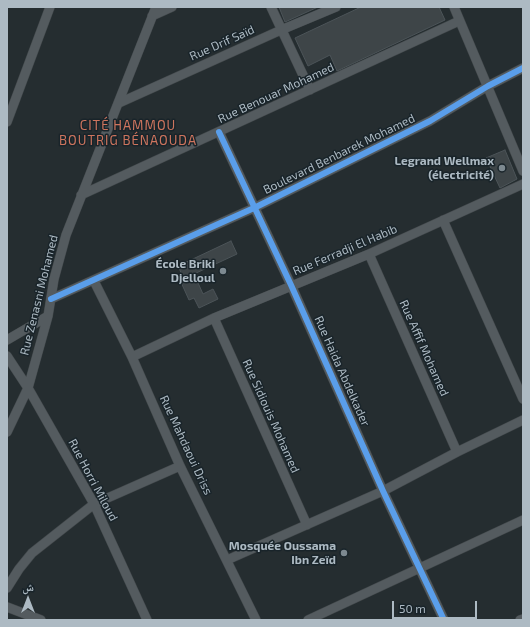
<!DOCTYPE html>
<meta charset="utf-8">
<style>
body{margin:0}
#map{position:relative;width:530px;height:627px;overflow:hidden;background:#252d30;font-family:"Exo 2","Noto Naskh Arabic",sans-serif}
canvas{display:block}
.frame{position:absolute;inset:0;border:8px solid #adbac3;pointer-events:none}
.north{position:absolute;left:8px;top:579px;width:40px;height:40px;-webkit-text-stroke:3px #19242a;paint-order:stroke;rotate:0deg;font-size:11px;font-weight:700;line-height:16px;text-align:center;color:#adbac3}
.north::after{content:'';display:block;margin:auto;width:14px;height:18px;background:#adbac3;clip-path:polygon(50% 0,100% 100%,50% 72%,0 100%)}
.scale{position:absolute;left:392px;top:601px;width:85px;height:18px;box-sizing:border-box;border:2px solid #adbac3;border-top:0;padding-left:5px;font-size:12px;line-height:14px;white-space:nowrap;color:#adbac3;-webkit-text-stroke:3px #19242a;paint-order:stroke}
</style>
<div id="map">
<canvas width="530" height="627"></canvas>
<div class="frame"></div>
<div class="north">ش</div>
<div class="scale">50 m</div>
</div>
<script>
const ctx = document.querySelector('canvas').getContext('2d');
ctx.lineJoin = 'round';
function fill(path, color) { ctx.fillStyle = color; ctx.fill(path, 'evenodd'); }
const toPath = rows => new Path2D(rows.map(r => 'M' + r).join(''));
function stroke(path, color, width, dash) { ctx.strokeStyle = color; ctx.lineWidth = width; ctx.lineCap = dash ? 'butt' : 'round'; ctx.setLineDash(dash || []); ctx.stroke(path); }
function write(font, color, halo, rows, align = 'center') {
  ctx.font = font + ' "Exo 2",sans-serif'; ctx.lineWidth = 3; ctx.setLineDash([]); ctx.textBaseline = 'middle'; ctx.strokeStyle = halo; ctx.fillStyle = color; for (const [text, x, y, turn = 0] of rows) {
    ctx.save(); ctx.translate(x, y); ctx.rotate((+turn || 0) * Math.PI / 180); ctx.textAlign = isNaN(turn) ? turn : align; if (halo) ctx.strokeText(text, 0, 0); ctx.fillText(text, 0, 0); ctx.restore();
  }
}
const building = toPath([
 [279,7,318,7,285,22,279,7],
 [361,7,439,7,445,20,337,71,330,55,308,66,295,38,361,7],
 [505,150,517,179,500,188,486,158,505,150],
 [231,241,237,254,194,274,203,294,213,289,218,299,199,308,194,298,189,300,180,280,184,279,178,266,231,241]
]);
const street = toPath([
 [271,7,310,90],
 [454,7,523,171],
 [152,16,172,7],
 [119,103,281,30,336,7],
 [7,122,50,7],
 [219,132,291,285,383,491,444,620],
 [81,195,459,21],
 [443,220,523,399],
 [369,254,457,452],
 [94,281,132,357,180,466,256,620],
 [51,299,254,208,430,121,488,86,523,68],
 [214,318,307,525],
 [7,340,48,316],
 [7,356,28,388,94,504,147,620],
 [132,357,214,318,369,254,523,184],
 [7,432,28,388,48,316,54,279,66,235,156,7],
 [227,560,383,491,457,452,523,420],
 [7,588,19,569,32,553,94,504,180,466],
 [7,607,41,620],
 [308,620,523,520],
 [520,620,523,619]
]);
const cycleway = toPath([
 [219,132,291,285,383,491,444,620],
 [51,299,254,208,430,121,488,86,523,68]
]);
const markers = [
 [502,168,4,"#7d8990"],
 [223,271,4,"#7d8990"],
 [344,553,4,"#7d8990"]
];
const streetNames = [
 ["Rue Drif Saïd",222,43,-24],
 ["Rue Benouar Mohamed",276,93,-25],
 ["Boulevard Benbarek Mohamed",339,154,-26],
 ["Rue Ferradji El Habib",345,250,-23],
 ["Rue Zenasni Mohamed",39,295,-76],
 ["Rue Affif Mohamed",424,348,66],
 ["Rue Haida Abdelkader",342,371,66],
 ["Rue Sidiouis Mohamed",271,416,66],
 ["Rue Mahdaoui Driss",186,445,65],
 ["Rue Horri Miloud",93,480,62]
];
const poiNames = [
 ["Legrand Wellmax",494,161],
 ["(électricité)",494,175],
 ["École Briki",215,264],
 ["Djelloul",215,278],
 ["Mosquée Oussama",336,546],
 ["Ibn Zeïd",336,560]
];
const neighbourhoodNames = [
 ["CITÉ HAMMOU",128,126],
 ["BOUTRIG BÉNAOUDA",128,141]
];
fill(building, '#3e4548');
stroke(building, '#4c5458', 1);
stroke(street, '#42484b', 10);
stroke(street, '#545b5f', 9);
stroke(cycleway, '#5a9eea', 6);
for (const [x, y, r, color] of markers) { const dot = new Path2D(); dot.arc(x, y, r, 0, 2 * Math.PI); ctx.fillStyle = color; ctx.fill(dot); stroke(dot, '#19242a', 1.5); }
write('12px', '#adbac3', '#19242a', streetNames);
write('bold 12px', '#adbac3', '#19242a', poiNames, 'right');
ctx.letterSpacing = '1px';
write('13px', '#ce755e', '#19242a', neighbourhoodNames);
ctx.letterSpacing = '0px';
</script>
